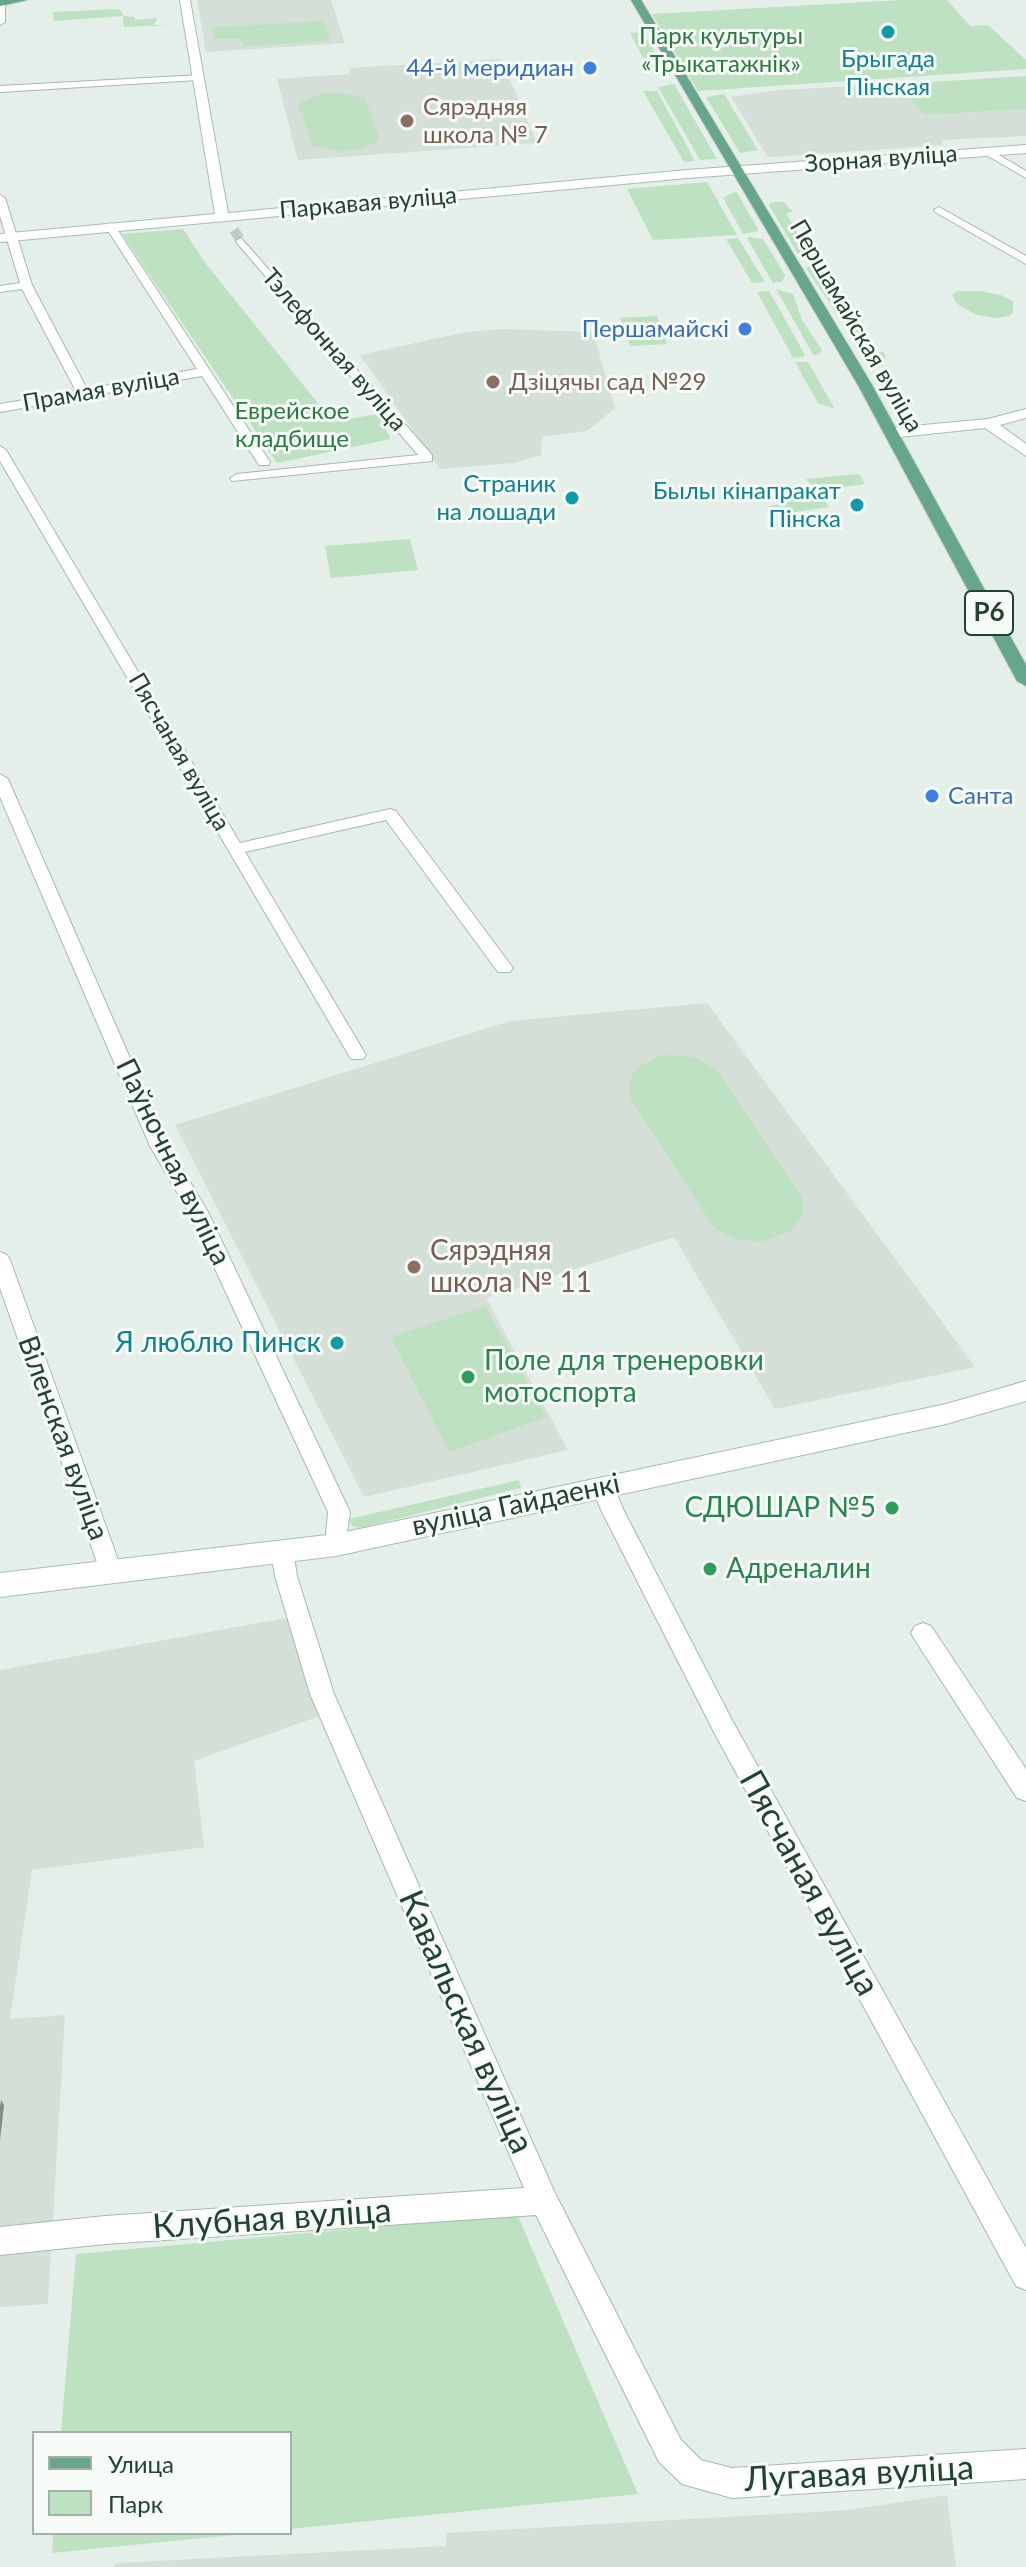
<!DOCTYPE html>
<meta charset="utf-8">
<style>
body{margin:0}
#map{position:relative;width:1026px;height:2567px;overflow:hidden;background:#e5efe9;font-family:Lato,sans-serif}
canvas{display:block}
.legend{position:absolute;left:32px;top:2431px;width:260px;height:104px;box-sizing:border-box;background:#f6fbf7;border:2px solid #a2b1a9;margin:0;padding:10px 14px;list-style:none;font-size:24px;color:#234234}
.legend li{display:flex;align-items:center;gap:16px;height:40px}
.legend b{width:40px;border:2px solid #a2b1a9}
</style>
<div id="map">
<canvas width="1026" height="2567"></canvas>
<ul class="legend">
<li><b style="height:10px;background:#67a68b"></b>Улица</li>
<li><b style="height:22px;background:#bde1c1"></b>Парк</li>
</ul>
</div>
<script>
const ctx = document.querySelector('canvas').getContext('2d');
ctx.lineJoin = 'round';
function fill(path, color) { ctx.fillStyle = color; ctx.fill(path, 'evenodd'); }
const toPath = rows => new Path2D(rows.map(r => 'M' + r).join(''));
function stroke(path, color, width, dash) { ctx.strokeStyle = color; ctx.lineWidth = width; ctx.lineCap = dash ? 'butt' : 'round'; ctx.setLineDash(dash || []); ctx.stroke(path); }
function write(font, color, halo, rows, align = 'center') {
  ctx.font = font + ' Lato,sans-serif'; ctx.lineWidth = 6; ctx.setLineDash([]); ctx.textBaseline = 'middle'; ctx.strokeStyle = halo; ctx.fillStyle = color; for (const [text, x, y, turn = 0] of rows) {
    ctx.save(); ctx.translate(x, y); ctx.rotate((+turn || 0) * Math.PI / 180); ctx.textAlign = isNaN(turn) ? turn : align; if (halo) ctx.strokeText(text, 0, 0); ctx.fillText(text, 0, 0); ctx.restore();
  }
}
const built = toPath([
 [197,0,331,0,345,43,206,52],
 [501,59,537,143,298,160,277,79,350,74,349,68],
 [900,84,923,115,1026,109,1026,136,941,140,944,145,774,157,767,156,731,97,778,90],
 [501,329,593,332,615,408,587,431,542,437,541,455,514,463,440,469,360,355,466,332],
 [707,1003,975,1367,775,1409,674,1237,486,1298,568,1450,364,1497,175,1125,510,1021],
 [297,1616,339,1709,194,1761,204,1847,32,1870,10,2019,65,2015,48,2304,0,2307,0,1670],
 [947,2495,956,2567,113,2567,116,2563,446,2546,446,2533,848,2510]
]);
const green = toPath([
 [903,0,947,0,970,26,988,25,1026,60,1026,69,698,91,652,14],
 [119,9,124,16,134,17,135,20,157,18,154,25,173,25,124,27,123,16,54,21,53,12],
 [324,21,331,41,244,46,241,39,215,39,212,29,218,27],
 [643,32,666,71,667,72,651,73,630,33],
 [1026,76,1026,109,923,115,900,84],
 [674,84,717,159,700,160,658,87],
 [643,91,657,91,695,161,684,162],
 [323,93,342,93,365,99,379,137,377,142,358,149,342,151,313,146,298,104],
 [724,94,758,150,740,153,706,97],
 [707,182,737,235,653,240,627,189],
 [736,191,758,229,758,231,743,234,723,198],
 [771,202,784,202,793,212,786,213,808,250,816,249,819,255,799,256,769,205],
 [183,229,206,264,333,422,377,414,391,439,277,463,122,234],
 [749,237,763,239,785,275,782,282,773,283,747,238],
 [738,238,765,282,752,283,726,239],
 [812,264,827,266,829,269,823,270,876,352,883,352,886,356,883,361,876,365,865,356,806,268],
 [776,289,793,294,802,320,822,350,820,353,814,356],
 [769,291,805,355,803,357,793,358,757,292],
 [957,291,980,291,1001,295,1013,301,1013,312,1009,316,997,318,977,315,957,304,952,295],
 [657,316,667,344,630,346,620,318],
 [795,362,808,362,835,409,818,403],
 [859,474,865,484,816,491,806,479],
 [820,494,829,507,776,515,769,506,787,503,787,498],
 [410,539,418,570,331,578,325,546],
 [672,1055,697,1058,717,1070,802,1197,803,1215,792,1230,760,1242,736,1239,715,1229,631,1099,628,1090,633,1073,640,1066,660,1056],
 [485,1306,546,1417,449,1452,391,1337],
 [519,1480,521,1488,380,1523,359,1528,352,1526,349,1519],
 [517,2214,638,2494,290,2529,290,2433,61,2433,76,2254],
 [53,2533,254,2533,52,2553]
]);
const streetTunnel = toPath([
 [234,230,241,241]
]);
const street = toPath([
 [0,0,5,0,5,22,0,25,0,0],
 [201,75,198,80,0,92,0,86,201,75],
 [987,148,1026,171,1026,178,983,153,982,151,987,148],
 [0,195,5,198,32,285,87,389,197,369,105,226,110,223,115,226,270,462,269,465,259,465,202,376,0,412,0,404,76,391,22,289,0,292,0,286,20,283,0,216,0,195],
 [939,207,1026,256,1026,264,935,212,934,210,939,207],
 [241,238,432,455,432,461,232,481,230,478,237,474,418,455,237,243,236,241,241,238],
 [0,446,6,450,240,843,390,809,396,811,510,964,513,968,510,972,498,972,386,820,245,852,366,1055,363,1059,351,1059,0,461,0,446],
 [0,774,8,779,168,1145,208,1212,350,1512,344,1552,336,1554,328,1552,325,1545,328,1512,189,1213,150,1146,0,797,0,774],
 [0,1252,7,1255,10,1260,122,1571,119,1578,111,1581,103,1578,100,1571,0,1288,0,1252],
 [603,1477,611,1480,623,1509,732,1720,1026,2248,1026,2290,1016,2286,716,1736,601,1510,592,1486,595,1480,603,1477],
 [282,1541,290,1544,293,1551,297,1576,334,1694,554,2191,681,2440,701,2460,732,2468,1026,2449,1026,2479,732,2498,682,2484,659,2462,536,2215,105,2244,0,2255,0,2227,105,2216,524,2188,310,1694,275,1576,271,1551,274,1544,282,1541],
 [923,1623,931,1626,1026,1769,1026,1801,1017,1798,915,1640,911,1633,915,1626,923,1623]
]);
const secondary = toPath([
 [180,0,190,0,228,213,687,170,1026,145,1026,153,687,178,0,242,0,234,215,214,180,0],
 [1026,409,1026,418,1000,425,1026,444,1026,456,985,428,891,438,883,433,891,428,988,419,1026,409],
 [1026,1381,1026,1401,946,1424,336,1556,0,1597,0,1573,336,1534,946,1404,1026,1381]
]);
const primary = toPath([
 [0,0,27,0,0,6,0,0],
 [631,0,641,0,872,385,1026,665,1026,686,1017,681,858,385,631,0]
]);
const shadedWall = toPath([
 [1,2100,4,2105,0,2140,0,2107]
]);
const markers = [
 [888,32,8,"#0f9aa8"],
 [590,68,8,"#3f7fe0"],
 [407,121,8,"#8d6e63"],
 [745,329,8,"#3f7fe0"],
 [493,382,8,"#8d6e63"],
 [572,498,8,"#0f9aa8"],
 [857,505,8,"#0f9aa8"],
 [932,796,8,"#3f7fe0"],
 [414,1267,8,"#8d6e63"],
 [337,1343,8,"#0f9aa8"],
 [468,1377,8,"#2e9e5b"],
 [892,1508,8,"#2e9e5b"],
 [710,1569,8,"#2e9e5b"]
];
const farParknames = [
 ["Парк культуры",721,36],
 ["«Трыкатажнік»",721,64],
 ["Еврейское",292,411],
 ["кладбище",292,439]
];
const farCulturenames = [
 ["Брыгада",888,59,"center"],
 ["Пінская",888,87,"center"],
 ["Страник",556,484],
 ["на лошади",556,512],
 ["Былы кінапракат",841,491],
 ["Пінска",841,519]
];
const farShopnames = [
 ["44-й меридиан",574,68],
 ["Першамайскі",729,329],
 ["Санта",948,796,"left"]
];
const farEducationnames = [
 ["Сярэдняя",423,107],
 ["школа № 7",423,135],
 ["Дзіцячы сад №29",509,382]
];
const farStreetnames = [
 ["Зорная вуліца",881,159,-4],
 ["Паркавая вуліца",368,203,-5],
 ["Першамайская вуліца",856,326,60],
 ["Тэлефонная вуліца",334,350,49],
 ["Прамая вуліца",101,390,-10],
 ["Пясчаная вуліца",179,752,60]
];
const shields = [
 [989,613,48]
];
const shieldNames = [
 ["Р6",989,613]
];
const streetNames = [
 ["Паўночная вуліца",173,1162,64],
 ["Віленская вуліца",63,1438,70],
 ["вуліца Гайдаенкі",516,1505,-12]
];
const educationNames = [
 ["Сярэдняя",430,1251],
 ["школа № 11",430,1283]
];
const cultureNames = [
 ["Я люблю Пинск",321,1343]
];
const leisureNames = [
 ["Поле для тренеровки",484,1361],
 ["мотоспорта",484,1393],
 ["СДЮШАР №5",876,1508,"right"],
 ["Адреналин",726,1569]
];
const nearStreetnames = [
 ["Пясчаная вуліца",809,1883,61],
 ["Кавальская вуліца",466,2022,66],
 ["Клубная вуліца",272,2219,-4],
 ["Лугавая вуліца",859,2474,-3]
];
fill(built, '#d3dfd7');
fill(green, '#bde1c1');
stroke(streetTunnel, '#beccc5', 10, [10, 5]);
stroke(street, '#a7b8af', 2);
stroke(secondary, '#a5beb1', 2);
stroke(primary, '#c1cac6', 2);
fill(street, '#fff');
fill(secondary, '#fff');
fill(primary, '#67a68b');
fill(shadedWall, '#828d87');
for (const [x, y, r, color] of markers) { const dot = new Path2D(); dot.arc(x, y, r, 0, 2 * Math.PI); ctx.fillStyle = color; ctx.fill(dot); stroke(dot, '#f6fbf7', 3); }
write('24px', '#2a7b3c', '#f6fbf7', farParknames);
write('24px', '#0d838f', '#f6fbf7', farCulturenames, 'right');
write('24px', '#366cbe', '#f6fbf7', farShopnames, 'right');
write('24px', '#785e54', '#f6fbf7', farEducationnames, 'left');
write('24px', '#234234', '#f6fbf7', farStreetnames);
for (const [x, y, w] of shields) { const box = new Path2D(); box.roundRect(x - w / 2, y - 22, w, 44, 6); ctx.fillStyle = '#f6fbf7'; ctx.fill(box); stroke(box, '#234234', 2); }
write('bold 26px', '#234234', null, shieldNames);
write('28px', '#234234', '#f6fbf7', streetNames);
write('28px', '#785e54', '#f6fbf7', educationNames, 'left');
write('28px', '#0d838f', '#f6fbf7', cultureNames, 'right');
write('28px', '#27864d', '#f6fbf7', leisureNames, 'left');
write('34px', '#234234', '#f6fbf7', nearStreetnames);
</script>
